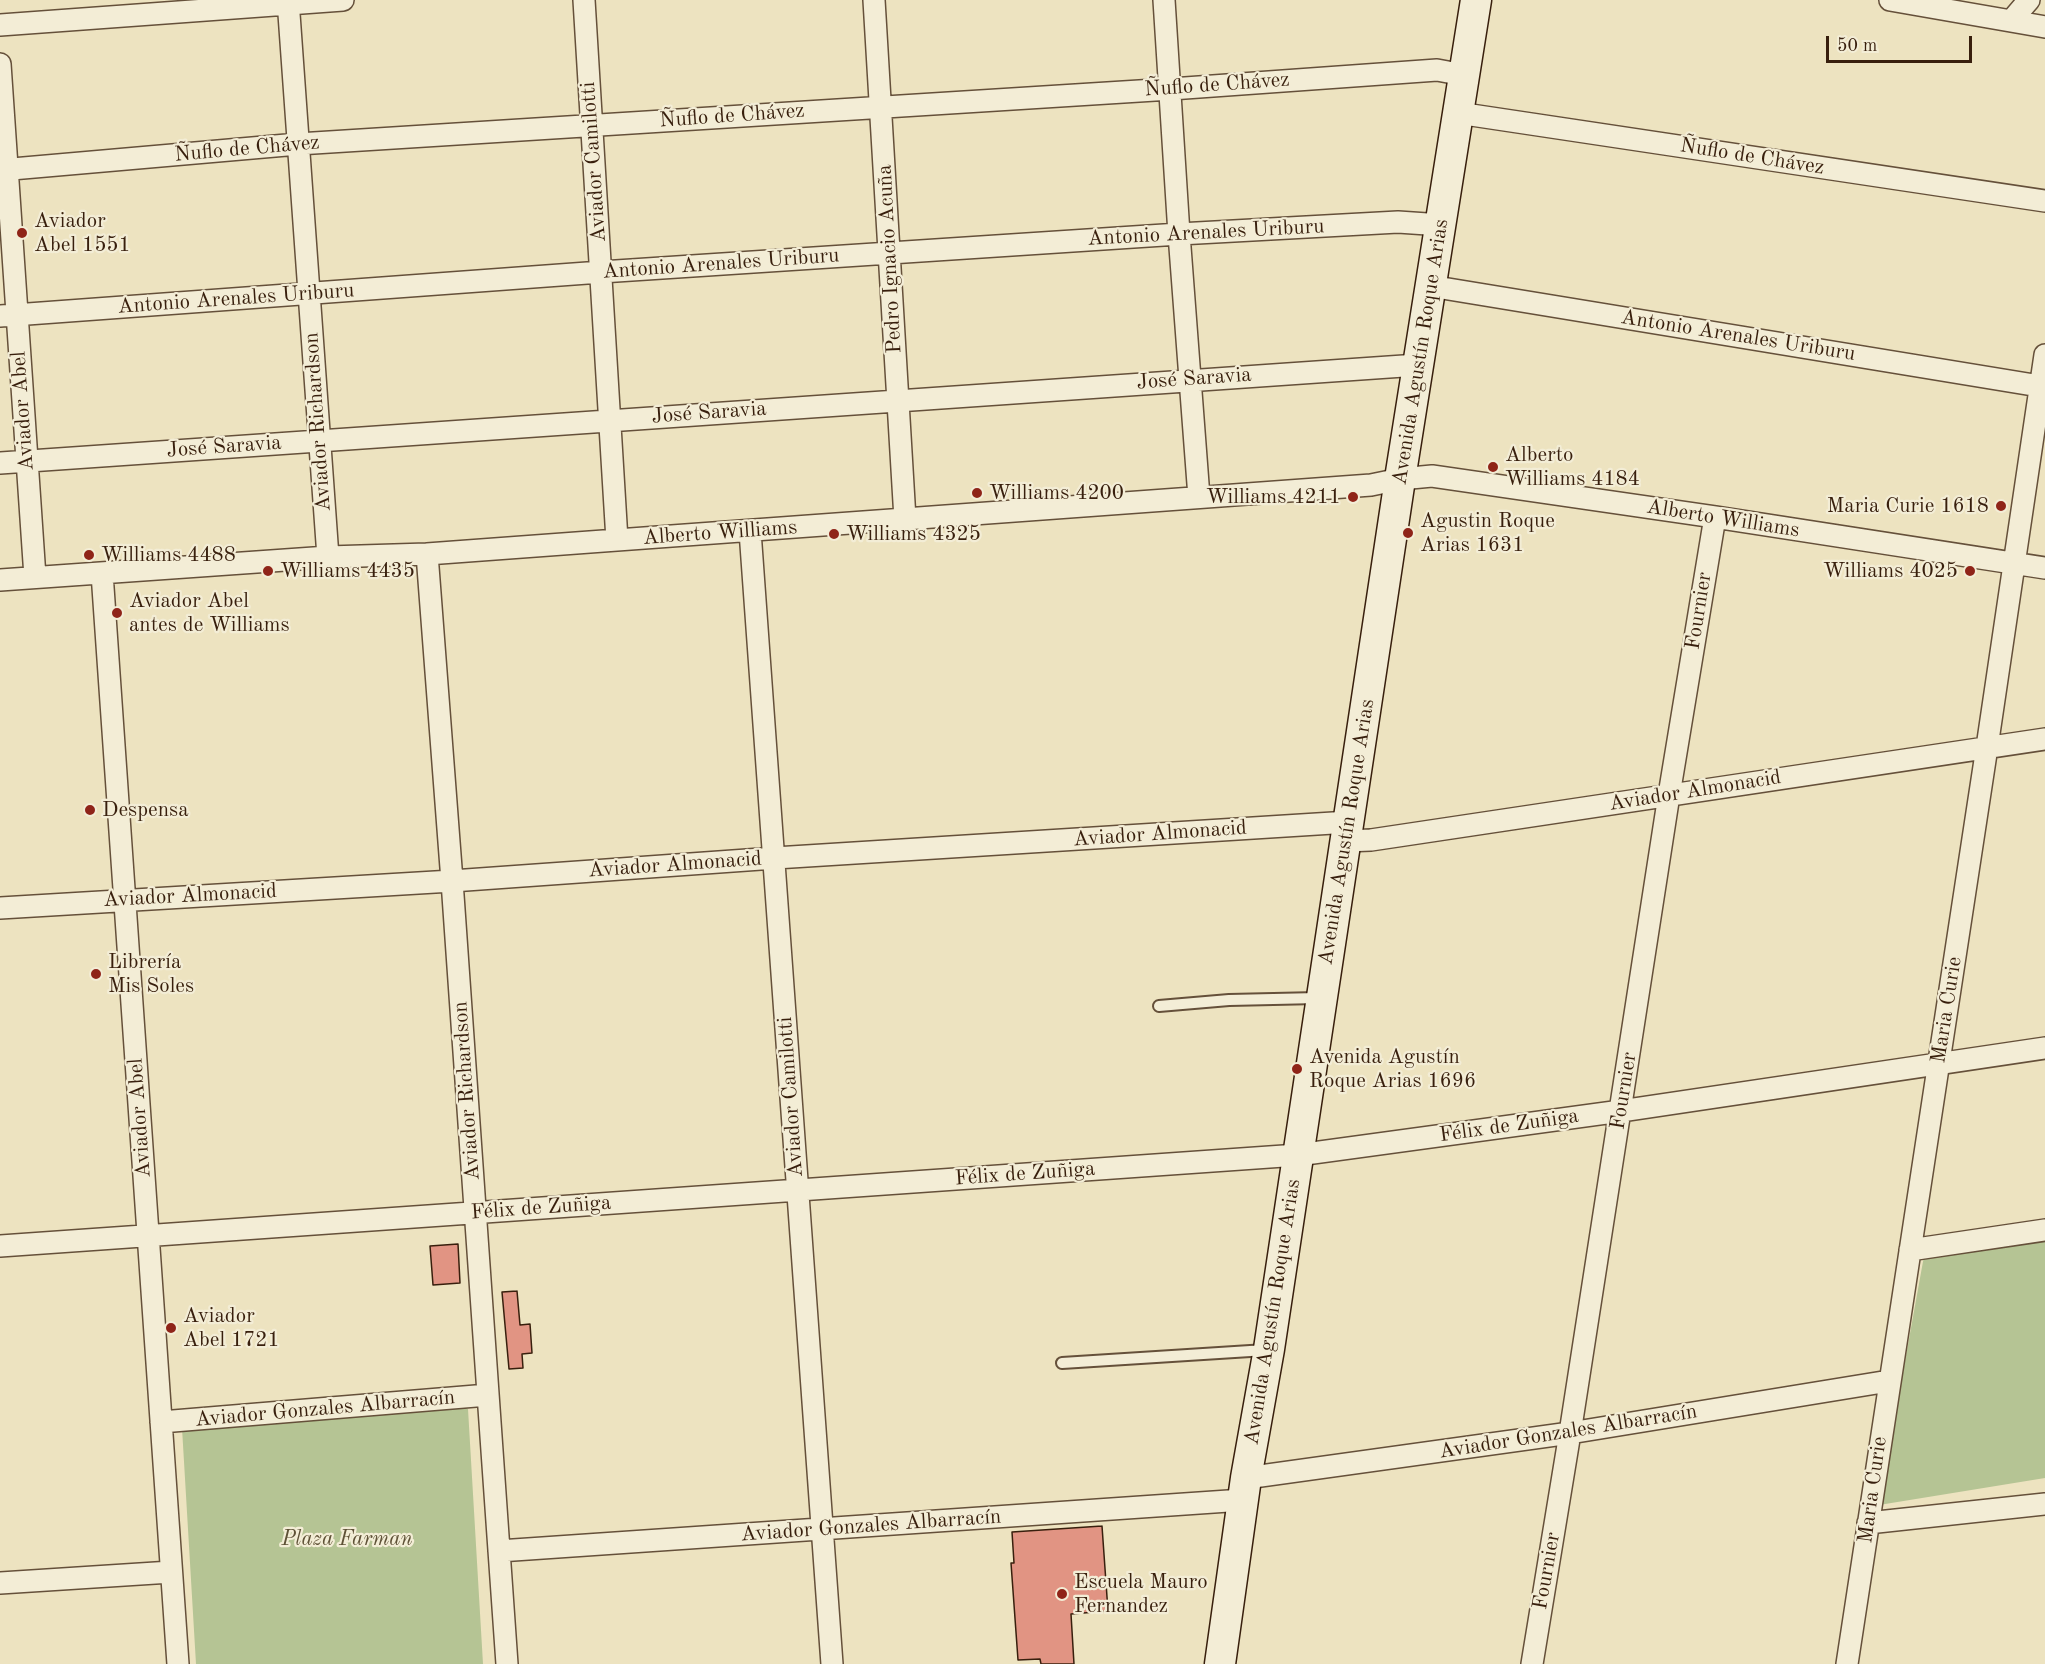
<!DOCTYPE html>
<meta charset="utf-8">
<style>
body{margin:0}
#map{position:relative;width:2045px;height:1664px;overflow:hidden;background:#ede3c0;font-family:"Old Standard TT",serif}
canvas{display:block}
.scale{position:absolute;left:1826px;top:36px;width:146px;height:27px;box-sizing:border-box;border:3px solid #381f0d;border-top:0;padding-left:8px;font-size:18px;line-height:21px;white-space:nowrap;color:#381f0d;-webkit-text-stroke:4px #f3edd6;paint-order:stroke}
</style>
<div id="map">
<canvas width="2045" height="1664"></canvas>
<div class="scale">50 m</div>
</div>
<script>
const ctx = document.querySelector('canvas').getContext('2d');
ctx.lineJoin = 'round';
function fill(path, color) { ctx.fillStyle = color; ctx.fill(path, 'evenodd'); }
const toPath = rows => new Path2D(rows.map(r => 'M' + r).join(''));
function stroke(path, color, width, dash) { ctx.strokeStyle = color; ctx.lineWidth = width; ctx.lineCap = dash ? 'butt' : 'round'; ctx.setLineDash(dash || []); ctx.stroke(path); }
function write(font, color, halo, rows, align = 'center') {
  ctx.font = font + ' "Old Standard TT",serif'; ctx.lineWidth = 4.5; ctx.setLineDash([]); ctx.textBaseline = 'middle'; ctx.strokeStyle = halo; ctx.fillStyle = color; for (const [text, x, y, turn = 0] of rows) {
    ctx.save(); ctx.translate(x, y); ctx.rotate((+turn || 0) * Math.PI / 180); ctx.textAlign = isNaN(turn) ? turn : align; if (halo) ctx.strokeText(text, 0, 0); ctx.fillText(text, 0, 0); ctx.restore();
  }
}
const green = toPath([
 [2045,1240,2045,1478,1879,1505,1924,1256],
 [459,1405,468,1409,483,1664,196,1664,182,1428]
]);
const building = toPath([
 [458,1244,460,1283,433,1285,430,1246,458,1244],
 [517,1291,520,1325,530,1324,532,1353,522,1354,523,1368,509,1369,502,1292,517,1291],
 [1102,1526,1108,1611,1071,1614,1074,1664,1041,1664,1040,1659,1018,1660,1011,1563,1014,1563,1012,1532,1102,1526]
]);
const lane = toPath([
 [1159,1006,1229,1000,1318,998],
 [1062,1363,1266,1350]
]);
const street = toPath([
 [288,0,328,557],
 [584,0,617,540],
 [874,0,905,519],
 [1164,0,1179,234,1199,497],
 [1890,0,2045,27],
 [2011,21,2029,0],
 [0,25,343,0],
 [0,64,35,577],
 [1458,113,2045,201],
 [0,170,298,144,1171,89,1437,70,1464,75],
 [1430,286,2045,387],
 [0,316,601,272,1179,234,1398,222,1442,225],
 [0,463,1418,365],
 [750,531,832,1664],
 [427,554,452,881,507,1664],
 [102,573,178,1664],
 [0,580,328,557,427,554,617,540,1371,485,1400,479,1432,476,1715,517,2045,568],
 [1345,841,1371,840,2045,739],
 [0,908,452,881,775,858,1349,822],
 [0,1246,1298,1155,1621,1111,2045,1048],
 [1910,1250,2045,1230],
 [161,1422,488,1395],
 [1246,1478,1570,1433,1889,1381],
 [1868,1523,2045,1504],
 [499,1551,1243,1500],
 [0,1583,171,1572],
 [1532,1664,1570,1433,1669,795,1715,517],
 [1847,1664,1987,747,2045,355]
]);
const secondary = toPath([
 [1220,1664,1246,1478,1269,1349,1400,479,1476,0]
]);
const markers = [
 [22,233,6,"#8f2418"],
 [1493,467,6,"#8f2418"],
 [977,493,6,"#8f2418"],
 [1353,497,6,"#8f2418"],
 [2001,506,6,"#8f2418"],
 [1408,533,6,"#8f2418"],
 [834,534,6,"#8f2418"],
 [89,555,6,"#8f2418"],
 [268,571,6,"#8f2418"],
 [1970,571,6,"#8f2418"],
 [117,613,6,"#8f2418"],
 [90,810,6,"#8f2418"],
 [96,974,6,"#8f2418"],
 [1297,1069,6,"#8f2418"],
 [171,1328,6,"#8f2418"],
 [1062,1594,6,"#8f2418"]
];
const streetNames = [
 ["Ñuflo de Chávez",1217,85,-4],
 ["Ñuflo de Chávez",732,116,-4],
 ["Ñuflo de Chávez",247,149,-5],
 ["Ñuflo de Chávez",1752,157,9],
 ["Aviador Camilotti",594,162,-94],
 ["Antonio Arenales Uriburu",1206,233,-3],
 ["Pedro Ignacio Acuña",890,259,-93],
 ["Antonio Arenales Uriburu",721,264,-4],
 ["Antonio Arenales Uriburu",236,299,-4],
 ["Antonio Arenales Uriburu",1738,336,9],
 ["Avenida Agustín Roque Arias",1421,352,-81],
 ["José Saravia",1194,379,-4],
 ["Aviador Abel",23,411,-94],
 ["José Saravia",709,413,-4],
 ["Aviador Richardson",318,422,-94],
 ["José Saravia",224,447,-4],
 ["Alberto Williams",1723,519,9],
 ["Alberto Williams",720,533,-4],
 ["Fournier",1699,611,-81],
 ["Aviador Almonacid",1695,791,-9],
 ["Avenida Agustín Roque Arias",1347,832,-81],
 ["Aviador Almonacid",1160,834,-4],
 ["Aviador Almonacid",675,865,-4],
 ["Aviador Almonacid",190,896,-3],
 ["Maria Curie",1947,1010,-81],
 ["Aviador Richardson",467,1091,-94],
 ["Fournier",1624,1091,-81],
 ["Aviador Camilotti",791,1097,-94],
 ["Aviador Abel",140,1118,-94],
 ["Félix de Zuñiga",1509,1126,-8],
 ["Félix de Zuñiga",1025,1174,-4],
 ["Félix de Zuñiga",541,1208,-4],
 ["Avenida Agustín Roque Arias",1273,1312,-81],
 ["Aviador Gonzales Albarracín",325,1409,-5],
 ["Aviador Gonzales Albarracín",1568,1432,-9],
 ["Maria Curie",1873,1490,-82],
 ["Aviador Gonzales Albarracín",871,1526,-4],
 ["Fournier",1547,1571,-80]
];
const poiNames = [
 ["Aviador",34,221],
 ["Abel 1551",34,245],
 ["Alberto",1505,455],
 ["Williams 4184",1505,479],
 ["Williams 4200",989,493],
 ["Williams 4211",1341,497,"right"],
 ["Maria Curie 1618",1989,506,"right"],
 ["Agustin Roque",1420,521],
 ["Arias 1631",1420,545],
 ["Williams 4325",846,534],
 ["Williams 4488",101,555],
 ["Williams 4435",280,571],
 ["Williams 4025",1958,571,"right"],
 ["Aviador Abel",129,601],
 ["antes de Williams",129,625],
 ["Despensa",102,810],
 ["Librería",108,962],
 ["Mis Soles",108,986],
 ["Avenida Agustín",1309,1057],
 ["Roque Arias 1696",1309,1081],
 ["Aviador",183,1316],
 ["Abel 1721",183,1340],
 ["Escuela Mauro",1074,1582],
 ["Fernandez",1074,1606]
];
const parkNames = [
 ["Plaza Farman",347,1539]
];
fill(green, '#b5c494');
fill(building, '#e19483');
stroke(building, '#381f0d', 1.5);
stroke(lane, '#65503a', 14);
stroke(street, '#65503a', 24);
stroke(secondary, '#381f0d', 33);
stroke(lane, '#f3edd6', 10);
stroke(street, '#f3edd6', 21);
stroke(secondary, '#f3edd6', 30);
for (const [x, y, r, color] of markers) { const dot = new Path2D(); dot.arc(x, y, r, 0, 2 * Math.PI); ctx.fillStyle = color; ctx.fill(dot); stroke(dot, '#f3edd6', 2); }
write('21px', '#381f0d', '#f3edd6', streetNames);
write('21px', '#381f0d', '#f3edd6', poiNames, 'left');
write('italic 21px', '#5e5136', '#f3edd6', parkNames);
</script>
